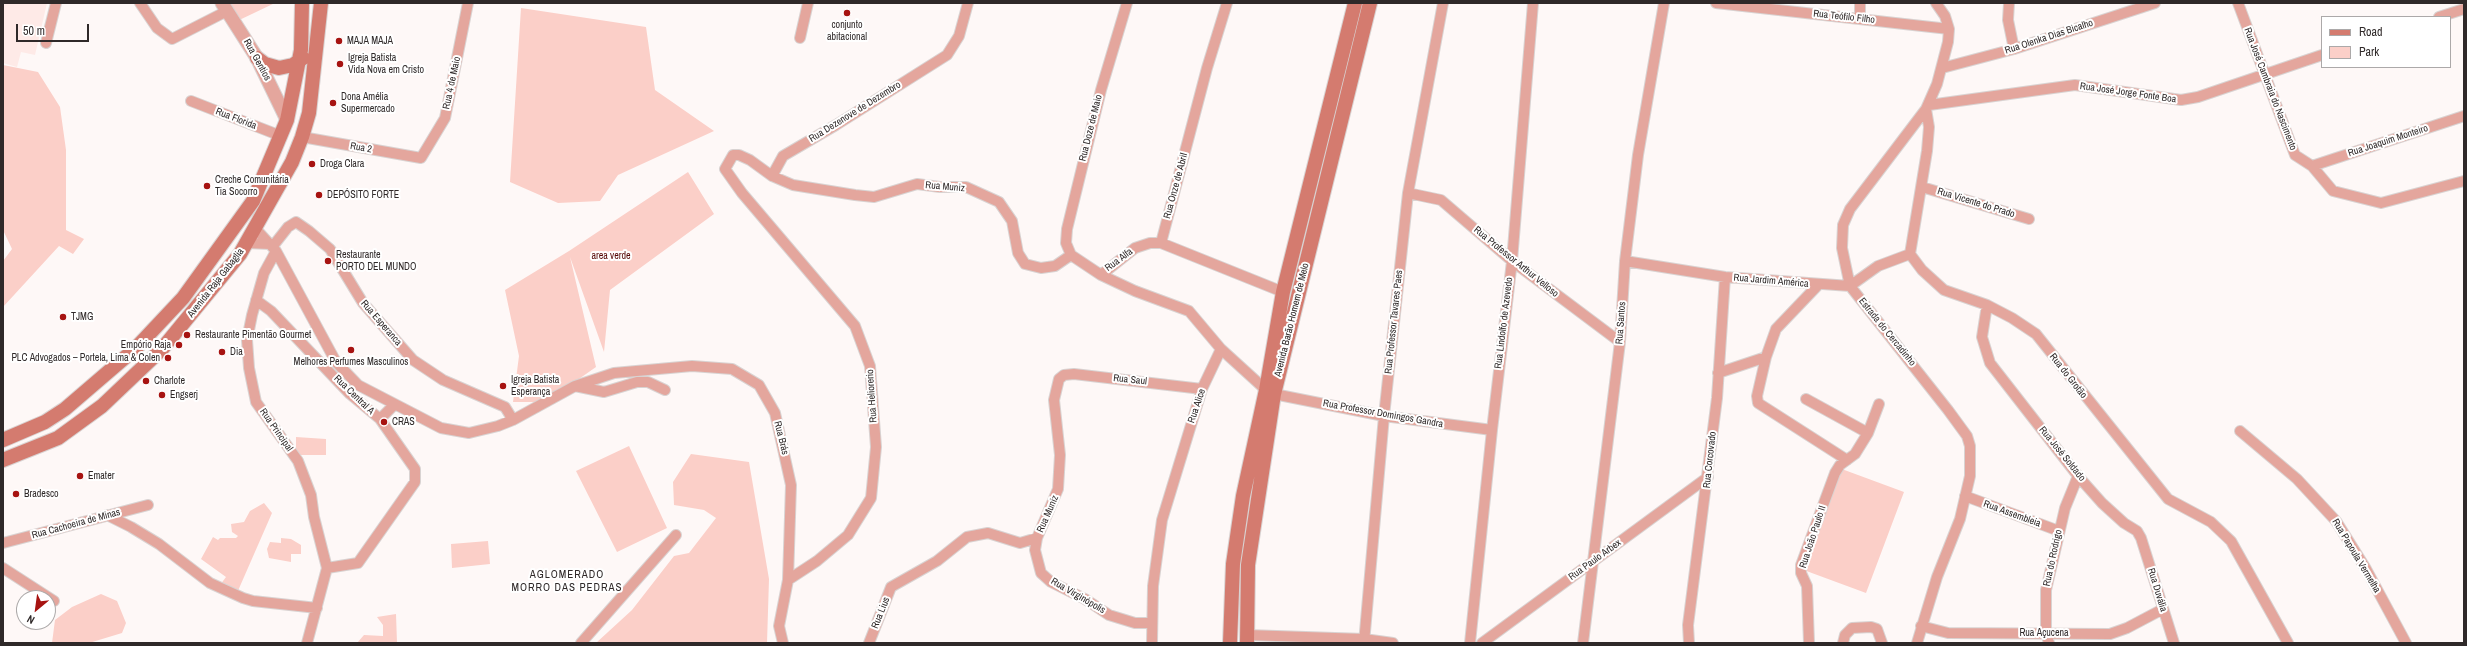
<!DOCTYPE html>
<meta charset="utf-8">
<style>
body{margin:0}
#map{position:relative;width:2467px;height:646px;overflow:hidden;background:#fef8f7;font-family:"Archivo Narrow",sans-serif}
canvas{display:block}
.frame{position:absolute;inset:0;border:4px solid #2f2929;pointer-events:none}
.legend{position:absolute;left:2321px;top:16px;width:130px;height:52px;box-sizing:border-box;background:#fff;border:1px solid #aca9a9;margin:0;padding:5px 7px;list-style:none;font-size:12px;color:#2f2929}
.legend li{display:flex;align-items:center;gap:8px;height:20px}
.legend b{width:20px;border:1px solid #aca9a9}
.north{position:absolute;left:16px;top:590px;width:40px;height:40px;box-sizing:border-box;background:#fff;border:1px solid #aca9a9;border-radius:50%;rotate:209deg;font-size:11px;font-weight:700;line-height:16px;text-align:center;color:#2f2929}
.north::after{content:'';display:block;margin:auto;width:14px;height:18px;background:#a71311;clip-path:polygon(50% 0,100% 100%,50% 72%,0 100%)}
.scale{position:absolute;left:16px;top:24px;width:73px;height:18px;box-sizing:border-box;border:2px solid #2f2929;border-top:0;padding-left:5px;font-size:12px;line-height:14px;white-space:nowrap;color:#2f2929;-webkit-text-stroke:3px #fff;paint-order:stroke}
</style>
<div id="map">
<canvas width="2467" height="646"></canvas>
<div class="frame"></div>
<ul class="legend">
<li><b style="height:5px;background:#d47b6f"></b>Road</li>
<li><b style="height:11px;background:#fbcfc8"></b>Park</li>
</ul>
<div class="north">N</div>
<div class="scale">50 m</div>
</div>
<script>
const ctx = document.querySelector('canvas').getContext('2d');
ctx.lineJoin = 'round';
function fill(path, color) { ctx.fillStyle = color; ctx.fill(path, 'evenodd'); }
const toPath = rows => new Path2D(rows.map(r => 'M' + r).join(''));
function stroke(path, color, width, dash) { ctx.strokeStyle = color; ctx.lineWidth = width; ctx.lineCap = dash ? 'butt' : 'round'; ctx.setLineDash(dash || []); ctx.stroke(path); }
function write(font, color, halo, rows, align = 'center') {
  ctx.font = font + ' "Archivo Narrow",sans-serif'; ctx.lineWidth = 4; ctx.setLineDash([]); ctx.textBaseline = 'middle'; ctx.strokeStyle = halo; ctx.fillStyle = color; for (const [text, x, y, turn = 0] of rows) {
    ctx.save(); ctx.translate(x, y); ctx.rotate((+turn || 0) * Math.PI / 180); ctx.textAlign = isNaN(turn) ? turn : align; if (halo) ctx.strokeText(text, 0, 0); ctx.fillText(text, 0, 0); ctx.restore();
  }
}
const built = toPath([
 [3,3,47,3,35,55,21,52,17,67,3,63]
]);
const green = toPath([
 [222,3,275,3,233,23],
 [521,8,646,27,655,90,714,131,618,175,600,201,558,203,510,182],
 [3,65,38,72,60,107,66,150,66,230,84,239,73,254,59,246,3,307,3,261,12,249,3,230],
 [688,172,714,214,610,290,604,352,570,257,596,367,546,402,513,402,519,356,505,290,569,251],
 [296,437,326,439,326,455,296,455],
 [629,446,667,528,617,552,576,471],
 [691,454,749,462,769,579,767,643,596,643,632,610,674,556,689,553,716,518,704,510,674,505,673,482],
 [1839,468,1904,492,1866,593,1801,569],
 [264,503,272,513,237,593,220,585,226,577,201,559,213,537,218,540,220,538,236,538,238,536,232,532,231,524,244,522,250,511],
 [281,538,291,539,301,545,301,554,291,554,291,562,269,558,267,549,270,542,281,543],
 [488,541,490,564,452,568,451,544],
 [101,594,117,601,126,623,122,633,89,643,52,643,55,620,72,607],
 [396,614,397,643,357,643,364,635,383,636,383,625,377,617]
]);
const minor = toPath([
 [140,3,157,28,172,39,227,11],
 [1716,3,1949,29],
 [2009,3,2008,20,2014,49],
 [2238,3,2295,155,2312,166,2333,191,2381,203,2464,181],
 [2439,17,2464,9],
 [1860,19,1860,3],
 [800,38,808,3],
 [46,43,56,3],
 [1942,68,2014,49,2155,3],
 [191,101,281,136],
 [1929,105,2075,85,2181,100,2198,97,2322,55],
 [1926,109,1929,127,1927,151,1910,254,1922,270,1944,290,1987,305,2012,318,2036,334,2168,499,2211,522,2231,541,2288,643],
 [302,137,421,158,445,118,468,3],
 [2312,166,2464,116],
 [772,176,783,156,836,125,947,55,959,36,968,3],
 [1922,187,2029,219],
 [1408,193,1441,200,1512,261,1620,342],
 [255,228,276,251,336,362,358,385,441,428,469,433,498,426,513,420,575,386,614,373,692,366,732,369,759,385,775,413,791,485,788,580,779,626,783,643],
 [247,243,270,244],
 [1161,243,1207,68,1227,3],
 [273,246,288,227,296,222,309,231,330,249,363,303,413,360,443,380,505,407,513,420],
 [276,251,264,273,252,315,247,340,249,368,256,402,298,461,311,495,314,517,327,568,307,643],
 [1071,255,1066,243,1067,229,1101,90,1127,3],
 [1071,255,1101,275,1135,291,1189,311,1221,349,1266,390],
 [1625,261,1725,277,1850,286,1878,266,1910,254],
 [1101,275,1135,248,1150,243,1161,243,1283,292],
 [256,300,271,311,350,394,380,419,415,469,415,482,358,563,327,568],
 [1987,305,1982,337,1990,363,2078,476,2102,503,2124,523,2137,531,2141,538,2174,643],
 [1766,357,1757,396,1758,403,1847,460],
 [1718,373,1766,357,1776,329,1819,284],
 [575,386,604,392,637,382,648,382,665,390],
 [1274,394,1384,416,1492,430],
 [1806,399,1868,433,1855,454,1840,465,1835,473,1801,565,1801,573,1807,586,1809,643],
 [380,419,394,405],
 [2240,431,2297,479,2336,521,2366,569,2406,643],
 [1868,433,1879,404],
 [1965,496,2059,531],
 [107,515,131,527,159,544,210,583,243,598,253,601,317,608],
 [1037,538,1035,550,1041,573,1051,582,1085,599,1109,615,1135,623,1151,623],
 [3,543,148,505],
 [3,568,54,601],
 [788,580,817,561,848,535,871,498,876,447,870,366,855,326,742,193,725,169,733,155,739,155,750,160,772,176,793,185,855,195,874,197,917,184,940,187,966,187,999,202,1012,221,1018,253,1025,264,1041,268,1055,266,1071,255],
 [1921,626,1948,633,2110,634,2127,628,2163,609],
 [1247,635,1364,639,1393,643],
 [581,643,676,535],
 [869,643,891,587,937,561,967,537,988,533,1020,543,1037,538,1058,489,1060,455,1054,400,1059,379,1064,375,1074,374,1202,389],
 [1152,643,1153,586,1162,520,1202,389,1221,349],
 [1364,643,1384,416,1408,193,1443,3],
 [1470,643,1492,430,1512,261,1533,3],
 [1482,643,1708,477],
 [1583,643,1620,342,1625,261,1638,155,1664,3],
 [1689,643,1688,625,1717,398,1725,277],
 [1843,643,1845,635,1852,628,1871,627,1877,629,1882,643],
 [1917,643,1937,577,1960,519,1970,476,1970,446,1967,436,1948,410,1850,286,1842,248,1843,225,1850,209,1926,109,1937,84,1948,42,1949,29,1945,16,1936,3],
 [2049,643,2046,633,2046,590,2065,508,2078,476]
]);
const tertiary = toPath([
 [222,3,257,58,287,120]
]);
const secondary = toPath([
 [257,58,265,64,279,68,293,65,303,58],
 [3,440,45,422,65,409,136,348,183,298,253,201,287,120,301,50,302,3],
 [3,460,58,438,102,406,162,349,240,254,292,162,302,137,309,113,321,3],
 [1230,643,1233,564,1243,496,1266,390,1283,292,1355,3],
 [1247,643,1248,565,1274,394,1370,3]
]);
const markers = [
 [847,13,4,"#a71311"],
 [339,41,4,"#a71311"],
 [340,64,4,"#a71311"],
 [333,103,4,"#a71311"],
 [312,164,4,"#a71311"],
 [207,186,4,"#a71311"],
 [319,195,4,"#a71311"],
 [328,261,4,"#a71311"],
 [63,317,4,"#a71311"],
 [187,335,4,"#a71311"],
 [179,345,4,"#a71311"],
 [351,350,4,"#a71311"],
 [222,352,4,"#a71311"],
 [168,358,4,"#a71311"],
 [146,381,4,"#a71311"],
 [503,386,4,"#a71311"],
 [162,395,4,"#a71311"],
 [384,422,4,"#a71311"],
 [80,476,4,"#a71311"],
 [16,494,4,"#a71311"]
];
const streetNames = [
 ["Rua Teófilo Filho",1844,17,6],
 ["Rua Olenka Dias Bicalho",2049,37,-18],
 ["Rua Gentios",257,60,61],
 ["Rua 4 de Maio",452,83,-78],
 ["Rua José Cambraia do Nascimento",2270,89,69],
 ["Rua José Jorge Fonte Boa",2128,93,8],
 ["Rua Dezenove de Dezembro",855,112,-32],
 ["Rua Florida",236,119,21],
 ["Rua Doze de Maio",1091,128,-76],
 ["Rua Joaquim Monteiro",2388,141,-18],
 ["Rua 2",361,148,10],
 ["Rua Onze de Abril",1176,186,-75],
 ["Rua Muniz",945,187,5],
 ["Rua Vicente do Prado",1976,203,17],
 ["Rua Alfa",1119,260,-37],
 ["Rua Professor Arthur Velloso",1516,262,39],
 ["Rua Jardim América",1771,281,5],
 ["Avenida Raja Gabaglia",216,283,-52],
 ["Avenida Barão Homem de Melo",1292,320,-76],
 ["Rua Professor Tavares Paes",1394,322,-84],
 ["Rua Esperanca",381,323,49],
 ["Rua Lindolfo de Azevedo",1504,323,-83],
 ["Rua Santos",1621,323,-86],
 ["Estrada do Cercadinho",1887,332,51],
 ["Rua do Grotão",2068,376,52],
 ["Rua Saul",1130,380,6],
 ["Rua Central A",354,395,44],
 ["Rua Heliorerio",872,396,-94],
 ["Rua Alice",1197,406,-71],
 ["Rua Professor Domingos Gandra",1383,414,10],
 ["Rua Principal",276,430,55],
 ["Rua Brás",781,438,76],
 ["Rua José Soldado",2062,454,51],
 ["Rua Corcovado",1710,460,-84],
 ["Rua Muniz",1048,514,-66],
 ["Rua Assembleia",2012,514,20],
 ["Rua Cachoeira de Minas",76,524,-15],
 ["Rua João Paulo II",1813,537,-72],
 ["Rua Papoula Vermelha",2356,556,59],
 ["Rua do Rodrigo",2053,558,-78],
 ["Rua Paulo Arbex",1595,560,-36],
 ["Rua Duvália",2157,590,73],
 ["Rua Virginópolis",1078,596,30],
 ["Rua Lius",881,613,-68],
 ["Rua Açucena",2044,633]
];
const poiNames = [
 ["conjunto",847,25,"center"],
 ["abitacional",847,37,"center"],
 ["MAJA MAJA",347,41],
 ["Igreja Batista",348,58],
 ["Vida Nova em Cristo",348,70],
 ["Dona Amélia",341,97],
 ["Supermercado",341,109],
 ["Droga Clara",320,164],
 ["Creche Comunitária",215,180],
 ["Tia Socorro",215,192],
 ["DEPÓSITO FORTE",327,195],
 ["Restaurante",336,255],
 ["PORTO DEL MUNDO",336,267],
 ["TJMG",71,317],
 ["Restaurante Pimentão Gourmet",195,335],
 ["Empório Raja",171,345,"right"],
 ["Dia",230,352],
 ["PLC Advogados – Portela, Lima & Colen",160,358,"right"],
 ["Melhores Perfumes Masculinos",351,362,"center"],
 ["Igreja Batista",511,380],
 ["Esperança",511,392],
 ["Charlote",154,381],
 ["Engserj",170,395],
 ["CRAS",392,422],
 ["Emater",88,476],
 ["Bradesco",24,494]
];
const parkNames = [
 ["area verde",611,256]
];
const neighbourhoodNames = [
 ["AGLOMERADO",567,575],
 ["MORRO DAS PEDRAS",567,588]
];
fill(built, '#feeae7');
fill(green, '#fbcfc8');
stroke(minor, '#d9d3d2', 12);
stroke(tertiary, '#d9d3d2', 15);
stroke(secondary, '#d9d3d2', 16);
stroke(minor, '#e4a69d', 10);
stroke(tertiary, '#e4a69d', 13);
stroke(secondary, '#d47b6f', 14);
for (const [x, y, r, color] of markers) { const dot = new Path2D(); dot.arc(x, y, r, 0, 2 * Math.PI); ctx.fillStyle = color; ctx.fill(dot); stroke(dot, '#fff', 1.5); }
write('10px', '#2f2929', '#fff', streetNames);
write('10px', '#2f2929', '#fff', poiNames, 'left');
write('10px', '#550705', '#fff', parkNames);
ctx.letterSpacing = '1px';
write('11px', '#2f2929', '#fff', neighbourhoodNames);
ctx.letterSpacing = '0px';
</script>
